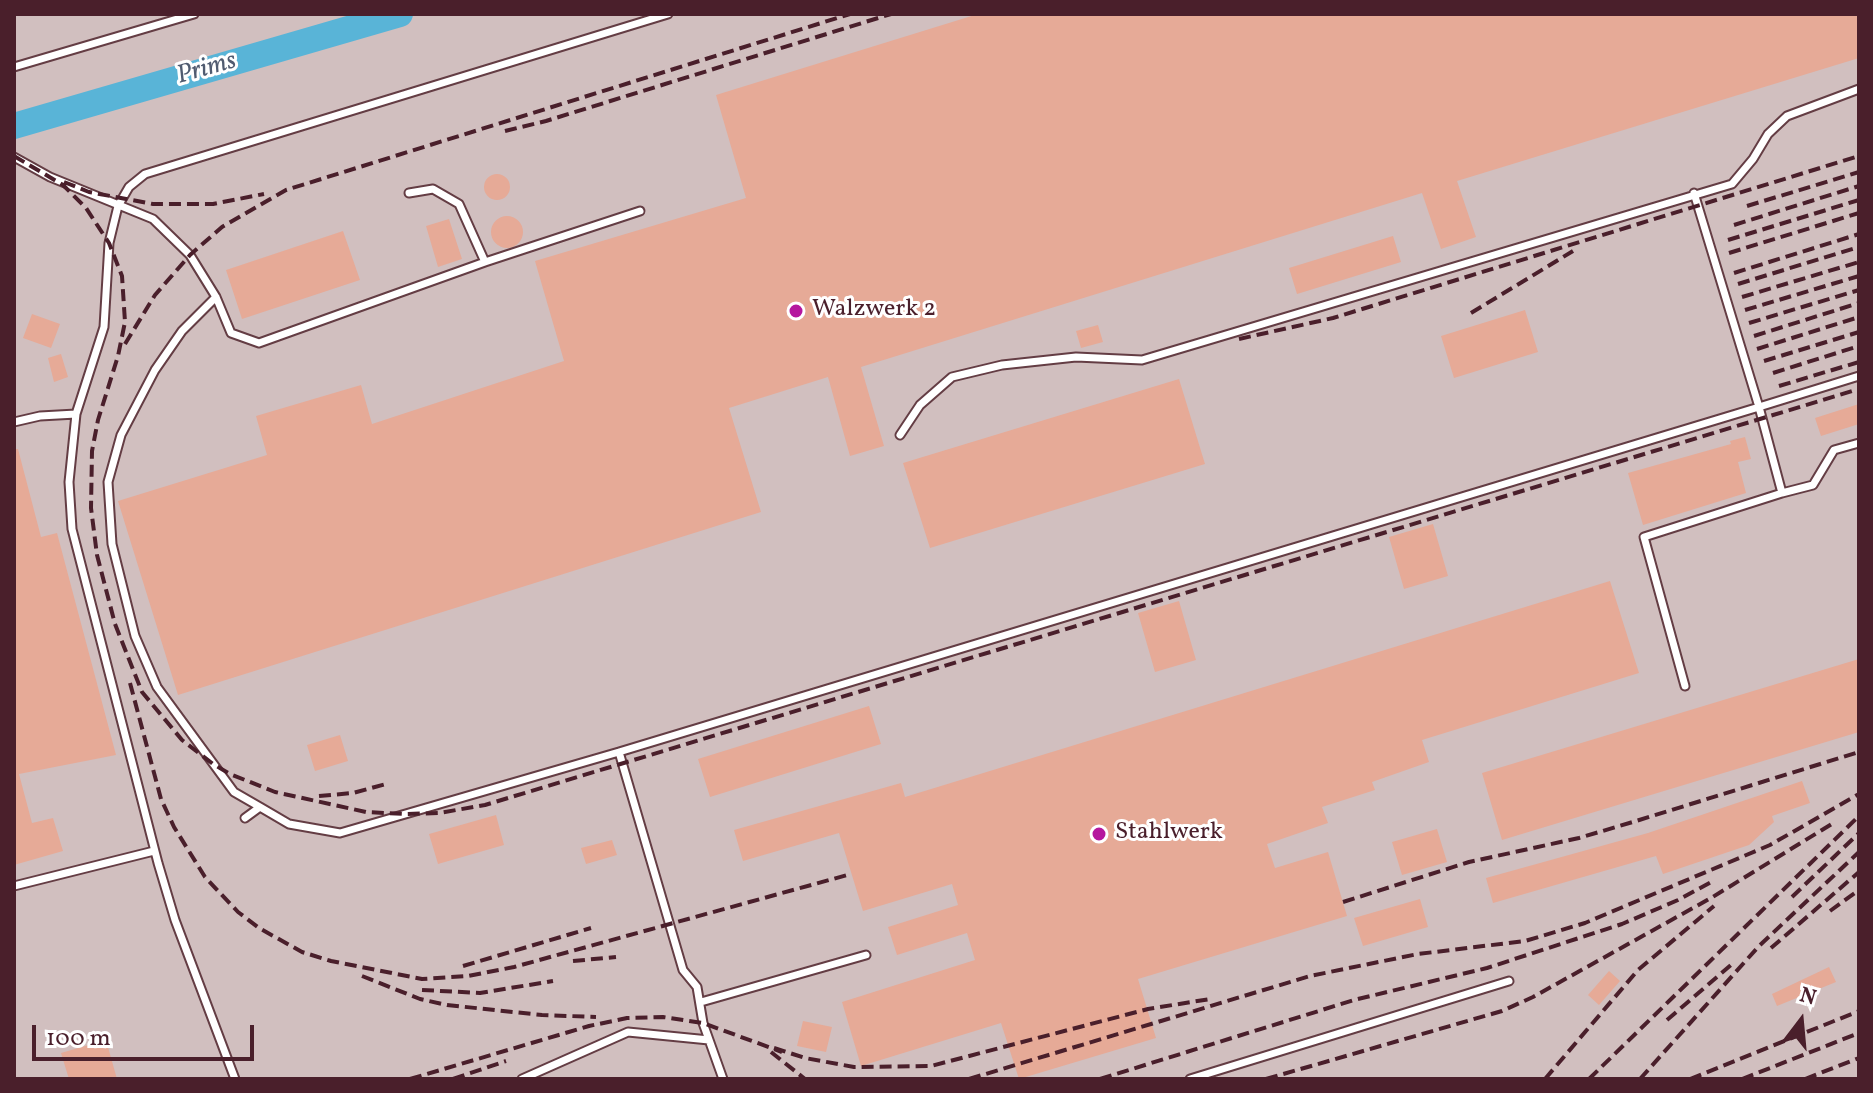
<!DOCTYPE html>
<style>
body{margin:0}
#map{position:relative;width:1873px;height:1093px;overflow:hidden;background:#f6e6d0;font-family:Vollkorn,serif}
canvas{display:block}
.frame{position:absolute;inset:0;border:16px solid #4a1f2b;pointer-events:none}
.north{position:absolute;left:1761px;top:981px;width:80px;height:80px;-webkit-text-stroke:6px #fff;paint-order:stroke;rotate:16deg;font-size:22px;font-weight:700;line-height:32px;text-align:center;color:#4a1f2b}
.north::after{content:'';display:block;margin:auto;width:28px;height:36px;background:#4a1f2b;clip-path:polygon(50% 0,100% 100%,50% 72%,0 100%)}
.scale{position:absolute;left:32px;top:1025px;width:222px;height:36px;box-sizing:border-box;border:4px solid #4a1f2b;border-top:0;padding-left:10px;font-size:24px;line-height:28px;white-space:nowrap;color:#4a1f2b;-webkit-text-stroke:6px #fff;paint-order:stroke}
</style>
<div id="map">
<canvas width="1873" height="1093"></canvas>
<div class="frame"></div>
<div class="north">N</div>
<div class="scale">100 m</div>
</div>
<script>
const ctx = document.querySelector('canvas').getContext('2d');
ctx.lineJoin = 'round';
function fill(path, color) { ctx.fillStyle = color; ctx.fill(path, 'evenodd'); }
const toPath = rows => new Path2D(rows.map(r => 'M' + r).join(''));
function stroke(path, color, width, dash) { ctx.strokeStyle = color; ctx.lineWidth = width; ctx.lineCap = dash ? 'butt' : 'round'; ctx.setLineDash(dash || []); ctx.stroke(path); }
function write(font, color, halo, rows, align = 'center') {
  ctx.font = font + ' Vollkorn,serif'; ctx.lineWidth = 6; ctx.setLineDash([]); ctx.textBaseline = 'middle'; ctx.strokeStyle = halo; ctx.fillStyle = color; for (const [text, x, y, turn = 0] of rows) {
    ctx.save(); ctx.translate(x, y); ctx.rotate((+turn || 0) * Math.PI / 180); ctx.textAlign = isNaN(turn) ? turn : align; if (halo) ctx.strokeText(text, 0, 0); ctx.fillText(text, 0, 0); ctx.restore();
  }
}
const industrial = toPath([
 [14,14,1859,14,1859,1079,14,1079]
]);
const river = toPath([
 [14,126,400,14]
]);
const building = toPath([
 [978,14,1859,14,1859,58,1457,181,1476,237,1441,249,1422,193,861,367,884,446,850,456,828,377,729,408,761,512,178,695,118,501,267,455,256,416,361,385,372,424,564,361,535,261,746,198,716,95],
 '484 187a13 13 0 1 1 26 0a13 13 0 1 1-26 0Z',
 '491 232a16 16 0 1 1 32 0a16 16 0 1 1-32 0Z',
 [449,219,462,259,438,267,426,226],
 [343,231,360,280,242,319,226,270],
 [1393,236,1401,262,1297,294,1289,268],
 [1525,310,1538,352,1454,378,1441,336],
 [32,314,60,324,51,348,23,338],
 [1098,325,1103,342,1081,348,1076,331],
 [61,354,68,377,54,382,48,358],
 [1179,379,1205,464,930,548,903,463],
 [1859,404,1859,424,1821,436,1815,418],
 [1745,437,1751,459,1738,462,1746,493,1643,525,1628,473,1731,444,1730,441],
 [14,449,18,449,41,537,57,533,116,755,19,774,32,823,53,818,63,851,14,865],
 [1433,524,1448,576,1404,589,1389,537],
 [1610,581,1639,673,1422,740,1429,762,1372,782,1375,790,1322,807,1328,823,1267,844,1275,868,1328,852,1347,916,1138,979,1156,1038,1019,1079,1001,1023,861,1066,842,1002,975,960,967,933,897,955,888,927,958,905,952,884,863,911,839,833,743,861,734,830,901,783,905,797],
 [1179,601,1196,660,1155,672,1138,613],
 [1859,659,1859,732,1502,840,1482,773],
 [869,706,881,744,710,797,698,759],
 [340,735,348,761,315,771,307,745],
 [1802,781,1810,803,1772,816,1774,822,1749,845,1663,874,1656,856,1493,903,1486,878,1648,833],
 [496,815,504,845,438,864,429,834],
 [1437,829,1447,862,1402,875,1392,842],
 [612,840,617,855,586,864,581,848],
 [1420,899,1428,927,1363,946,1354,918],
 [1829,967,1836,982,1777,1006,1772,994],
 [1609,971,1620,981,1599,1005,1588,995],
 [803,1021,832,1027,826,1052,797,1046],
 [106,1040,117,1079,69,1079,61,1053]
]);
const service = toPath([
 [14,67,194,14],
 [14,157,50,177,153,219,190,255,216,297,231,333,259,343,485,262,640,211],
 [409,193,433,189,459,204,485,262],
 [1694,193,1759,407,1859,376],
 [216,297,182,331,155,370,121,435,108,482,112,544,135,636,157,687,234,792,260,807],
 [14,422,40,416,76,414],
 [900,435,920,405,952,377,1002,365,1076,357,1142,360,1732,184,1753,159,1768,134,1787,116,1859,89],
 [1685,686,1644,537,1782,493],
 [245,818,260,807,289,824,340,833,619,752],
 [14,886,154,851],
 [701,1002,866,955],
 [235,1079,175,920,158,863,72,529,69,482,76,414,104,327,109,243,118,206,129,187,145,174,668,14],
 [522,1079,628,1032,709,1040],
 [723,1079,703,1023,697,987,683,970,619,752,1759,407,1782,493,1813,485,1834,450,1859,443],
 [1190,1079,1509,981]
]);
const rail = toPath([
 [505,131,546,121,891,14],
 [14,156,63,185,86,208,109,243,122,276,125,322,118,356,98,420,92,451,91,508,97,555,115,624,142,692,182,740,213,764,230,774,275,792,366,812,406,814,439,813,485,805,1859,389],
 [64,182,89,192,153,204,213,204,264,194],
 [1747,206,1859,172],
 [1734,225,1859,186],
 [1728,240,1859,200],
 [1729,253,1859,213],
 [1734,273,1859,234],
 [1738,284,1859,247],
 [1742,297,1859,262],
 [1745,310,1859,276],
 [1471,313,1573,251],
 [1749,323,1859,290],
 [1754,336,1859,303],
 [1239,339,1333,318,1859,156],
 [125,344,155,295,190,255,222,227,286,190,850,14],
 [1757,349,1859,317],
 [1764,361,1859,332],
 [1773,373,1859,346],
 [1779,386,1859,362],
 [130,683,161,799,174,827,205,877,238,912,259,928,302,952,331,961,422,979,468,976,514,967,851,874],
 [319,796,353,793,386,784],
 [1792,897,1859,833],
 [1343,902,1469,862,1579,838,1636,821,1859,752],
 [1830,911,1859,890],
 [1771,948,1859,872],
 [573,961,616,957],
 [463,966,591,928],
 [362,976,420,999,447,1005,542,1015,596,1017],
 [422,990,480,993,553,981],
 [1667,1020,1732,964],
 [774,1048,805,1058,854,1067,931,1066,1148,1009,1210,999],
 [771,1052,805,1079],
 [410,1079,589,1026,627,1018,663,1017,703,1023,782,1052],
 [453,1079,506,1061],
 [969,1079,1310,976,1418,954,1525,941,1585,923,1770,845,1859,794],
 [1100,1079,1354,1000,1487,968,1622,924,1678,900,1715,880],
 [1266,1079,1502,1011,1533,997,1711,898,1835,822],
 [1545,1079,1638,970,1714,906],
 [1589,1079,1859,816],
 [1640,1079,1759,946,1859,852],
 [1690,1079,1859,1011],
 [1742,1079,1859,1033],
 [1805,1079,1859,1058]
]);
const markers = [
 [796,311,8,"#b5179e"],
 [1099,834,8,"#b5179e"]
];
const poiNames = [
 ["Walzwerk 2",812,311],
 ["Stahlwerk",1115,834]
];
const waterNames = [
 ["Prims",207,70,-16]
];
fill(industrial, '#d1bfbf');
stroke(river, '#59b4d7', 26);
fill(building, '#e6aa97');
stroke(service, '#643d44', 11);
stroke(service, '#fff', 7);
stroke(rail, '#4a1f2b', 4, [12, 6]);
for (const [x, y, r, color] of markers) { const dot = new Path2D(); dot.arc(x, y, r, 0, 2 * Math.PI); ctx.fillStyle = color; ctx.fill(dot); stroke(dot, '#fff', 3); }
write('24px', '#4a1f2b', '#fff', poiNames, 'left');
write('italic 26px', '#505b70', '#fff', waterNames);
</script>
